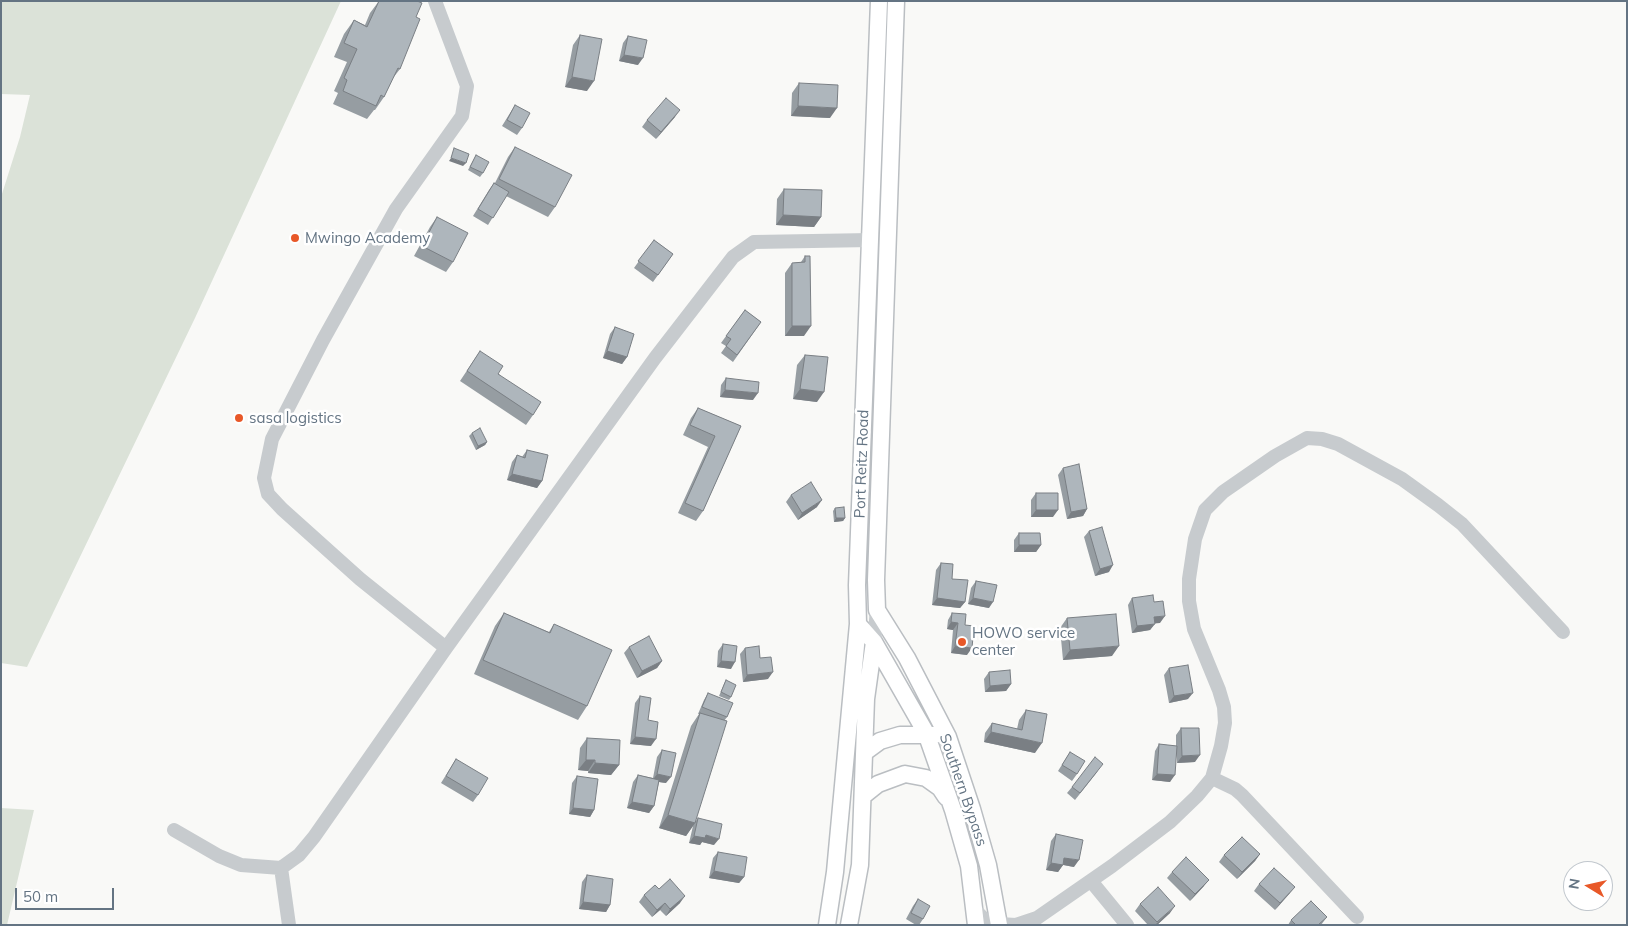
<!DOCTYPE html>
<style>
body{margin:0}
#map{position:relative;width:1628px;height:926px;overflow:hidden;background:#f9f9f7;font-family:Mulish,sans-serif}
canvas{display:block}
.frame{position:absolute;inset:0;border:2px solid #647483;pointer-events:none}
.north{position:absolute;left:1563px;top:861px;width:50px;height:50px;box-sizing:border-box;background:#fff;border:1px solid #c1c7cd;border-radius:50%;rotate:279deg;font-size:14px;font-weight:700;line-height:20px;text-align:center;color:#647483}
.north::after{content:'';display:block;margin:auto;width:18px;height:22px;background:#e85828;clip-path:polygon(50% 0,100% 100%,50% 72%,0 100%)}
.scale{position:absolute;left:15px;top:888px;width:99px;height:22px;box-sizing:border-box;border:2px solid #647483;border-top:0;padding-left:6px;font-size:15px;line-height:18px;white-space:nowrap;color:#647483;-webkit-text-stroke:4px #fff;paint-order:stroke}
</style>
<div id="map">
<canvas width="1628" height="926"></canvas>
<div class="frame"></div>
<div class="north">N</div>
<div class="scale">50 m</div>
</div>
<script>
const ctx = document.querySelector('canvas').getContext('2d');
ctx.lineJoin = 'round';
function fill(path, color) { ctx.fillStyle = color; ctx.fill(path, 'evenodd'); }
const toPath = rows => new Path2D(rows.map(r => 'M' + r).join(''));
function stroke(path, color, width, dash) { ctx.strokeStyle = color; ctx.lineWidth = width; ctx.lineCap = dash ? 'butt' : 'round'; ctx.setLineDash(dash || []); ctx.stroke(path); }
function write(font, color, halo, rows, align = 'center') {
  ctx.font = font + ' Mulish,sans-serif'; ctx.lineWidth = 5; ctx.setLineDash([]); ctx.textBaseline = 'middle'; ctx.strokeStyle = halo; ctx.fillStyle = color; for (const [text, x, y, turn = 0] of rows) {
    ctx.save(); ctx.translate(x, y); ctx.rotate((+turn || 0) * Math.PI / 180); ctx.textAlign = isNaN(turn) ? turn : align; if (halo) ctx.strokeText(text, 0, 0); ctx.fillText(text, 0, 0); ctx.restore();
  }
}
const green = toPath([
 [1,1,341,1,195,318,27,667,1,663,1,197,20,137,30,95,1,94],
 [1,808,34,810,7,925,1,925]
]);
const minor = toPath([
 [435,1,467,86,462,116,396,209,323,340,272,439,264,478,268,494,282,509,360,579,446,648],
 [874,642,877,610],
 [1212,778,1221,746,1225,723,1224,707,1219,690,1194,629,1189,601,1189,579,1195,539,1205,510,1223,492,1275,456,1307,438,1322,439,1338,444,1402,479,1438,505,1462,524,1563,632],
 [174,830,219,856,241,865,281,868,299,855,314,837,446,648,655,358,733,257,754,242,871,240],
 [281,868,289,925],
 [1091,881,1127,925],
 [976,911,987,922,999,924,1016,925,1037,918,1112,866,1170,822,1197,796,1212,778,1235,789,1242,795,1357,917]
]);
const major = toPath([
 [896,1,876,580,877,610,907,658,948,737,972,809,988,865,999,925],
 [858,624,874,642,926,733,953,810,969,866,976,925],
 [865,752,880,741,900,735,935,735],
 [863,796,878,784,905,774,926,778,940,788,946,797],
 [827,925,835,872,858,624,857,585,879,1],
 [849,925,860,865,866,699,874,642]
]);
const wall = toPath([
 [379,1,416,17,400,69,393,78,384,97,375,110,374,110,367,119,333,104,338,93,334,91,347,62,334,57,344,34,354,20,365,25,370,13],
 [580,35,587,91,565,87,573,45],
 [628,36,638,65,619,61,623,43],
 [799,83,830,118,791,116,792,93],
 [515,105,522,128,517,135,502,126],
 [675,117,656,139,642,127,647,120],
 [515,147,555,207,548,217,506,196,488,225,473,216,489,190,494,183,495,183,508,157],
 [476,155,483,173,480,177,468,170],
 [784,189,821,217,814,227,776,225,777,199],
 [437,217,453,262,446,272,414,256,430,227],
 [654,240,673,254,653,282,634,268],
 [805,256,804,336,785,336,785,273,792,263,801,262],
 [745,310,761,322,733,362,721,353,726,346,721,343],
 [615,327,627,357,622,364,603,358,610,334],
 [480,351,533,415,526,425,460,381],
 [805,355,817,402,793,399,797,365],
 [726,378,753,400,720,397,721,385],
 [698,408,741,426,703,511,696,521,678,513,708,447,683,435,691,418],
 [472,433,487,442,485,445,476,450,469,436],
 [527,450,542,481,537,488,507,480,512,462,517,455,522,457],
 [1063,468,1087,509,1083,516,1067,519,1058,475],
 [1036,493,1053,517,1031,517,1031,500],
 [791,495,817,507,798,520,786,502],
 [835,508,845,518,843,521,834,522,833,511],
 [1089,531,1109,572,1095,576,1084,537],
 [1019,533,1041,545,1036,552,1014,552,1014,540],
 [941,563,952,579,965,602,960,608,932,605,936,570],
 [976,581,989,608,968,604,971,588],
 [1132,598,1154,602,1160,623,1155,623,1150,630,1132,633,1128,605],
 [504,613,549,632,554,624,587,706,578,720,474,674,495,626],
 [952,613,965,625,967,655,951,653,953,630,947,629,948,620],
 [1067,618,1112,656,1063,660,1060,628],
 [723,644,731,669,717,667,718,651],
 [629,647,662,661,657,668,637,678,624,653],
 [745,648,760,658,768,679,743,682,740,654],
 [1169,668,1188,699,1169,703,1164,675],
 [989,672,1011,684,1006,691,985,692,984,679],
 [726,680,731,697,729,700,719,696,724,684],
 [708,693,727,717,724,721,695,822,698,818,714,845,702,842,700,845,689,843,693,826,686,836,659,828,691,726,699,714,698,714,704,700],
 [640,696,648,720,651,746,630,744,635,703],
 [1026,710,1035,753,984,742,985,733,992,723,1017,729,1019,720],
 [1181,728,1195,762,1177,763,1177,754,1170,782,1152,780,1155,751,1159,744,1176,746,1176,735],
 [587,738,619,765,611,775,588,773,588,771,578,770,580,748],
 [662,750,666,783,659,782,654,806,649,813,627,808,633,782,638,775,653,778,657,757],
 [1070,752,1077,774,1072,781,1058,771],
 [456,759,478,795,473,802,441,783],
 [1098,771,1075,800,1067,793,1072,787],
 [577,776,594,810,590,817,569,814,572,783],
 [1056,834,1074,867,1063,865,1058,872,1046,870,1051,841],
 [718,852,744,877,739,883,709,878,713,858],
 [1260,854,1255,861,1237,879,1219,862,1224,855],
 [1172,872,1204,886,1190,901,1167,878],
 [587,875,610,905,606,912,579,909,582,882],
 [1259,884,1290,893,1275,910,1254,891],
 [659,889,680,903,666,916,660,910,652,917,639,902,644,895],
 [918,899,923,919,919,925,916,925,906,919,913,906],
 [1140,904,1170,913,1157,925,1148,925,1135,911],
 [1327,917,1321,925,1288,925,1291,920]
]);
const shadedWall = toPath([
 [624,55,643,58,638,65,619,61],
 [572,77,594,81,587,91,565,87],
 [798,106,837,108,830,118,791,116],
 [680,110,675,117,656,139,661,132],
 [451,158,466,163,463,166,449,161],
 [783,215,821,217,814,227,776,225],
 [792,326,811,326,804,336,785,336],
 [607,351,627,357,622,364,603,358],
 [800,389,824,392,817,402,793,399],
 [725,390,758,393,753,400,720,397],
 [487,442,485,445,476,450,478,446],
 [512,474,542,481,537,488,507,480],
 [822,500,817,507,798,520,802,513],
 [1087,509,1083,516,1067,519,1071,512],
 [1036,510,1058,510,1053,517,1031,517],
 [836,518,845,518,843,521,834,522],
 [1019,545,1041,545,1036,552,1014,552],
 [1113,565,1109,572,1095,576,1100,569],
 [937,598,965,602,960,608,932,605],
 [973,598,993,602,989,608,968,604],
 [1165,616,1160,623,1149,624,1154,617],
 [951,622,958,623,953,630,947,629],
 [1155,624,1150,630,1132,633,1137,626],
 [955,646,972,648,967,655,951,653],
 [1119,646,1112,656,1063,660,1070,650],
 [662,661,657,668,637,678,642,671],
 [721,661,735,662,731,669,717,667],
 [773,672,768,679,743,682,747,675],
 [1011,684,1006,691,985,692,990,686],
 [1193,693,1188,699,1169,703,1174,696],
 [991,732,1042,743,1035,753,984,742],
 [635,737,656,739,651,746,630,744],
 [1200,755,1195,762,1177,763,1182,756],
 [586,760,595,760,588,771,578,770],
 [595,763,619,765,611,775,588,773],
 [657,774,671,777,666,783,652,781],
 [1157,774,1175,775,1170,782,1152,780],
 [632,802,654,806,649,813,627,808],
 [573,808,594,810,590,817,569,814],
 [668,815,695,823,686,836,659,828],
 [706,835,719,839,714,845,702,842,700,845,689,843,694,836],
 [1260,854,1255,861,1237,879,1242,872],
 [1064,858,1079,860,1074,867,1059,864],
 [1051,863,1063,865,1058,872,1046,870],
 [714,871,744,877,739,883,709,878],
 [1209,880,1204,886,1190,901,1195,894],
 [1295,887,1290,893,1275,910,1280,903],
 [685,896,680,903,666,916,670,909],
 [583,902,610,905,606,912,579,909],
 [665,903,660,910,652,917,657,910],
 [1175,906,1170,913,1157,925,1155,925]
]);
const building = toPath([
 [379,1,417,1,422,3,416,17,420,19,400,69,398,68,384,97,381,95,376,106,343,91,347,80,344,78,357,49,344,43,354,20,367,27,379,1],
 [580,35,602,39,594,81,572,77,580,35],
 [628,36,647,40,643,58,624,55,628,36],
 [799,83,838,85,837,108,798,106,799,83],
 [666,98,680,110,661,132,647,120,666,98],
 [515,105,530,113,522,128,507,120,515,105],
 [515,147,572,175,555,207,499,179,515,147],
 [454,148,469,154,466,163,451,158,454,148],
 [476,155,489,162,483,173,470,167,476,155],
 [494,183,509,192,493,218,478,209,494,183],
 [784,189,822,190,821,217,783,215,784,189],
 [437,217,468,233,453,262,422,246,437,217],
 [654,240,673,254,658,275,638,261,654,240],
 [805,256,810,256,811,326,792,326,792,263,805,262,805,256],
 [745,310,761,322,737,355,726,346,731,339,726,336,745,310],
 [615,327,634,334,627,357,607,351,615,327],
 [480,351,503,366,498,374,541,402,533,415,467,371,480,351],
 [805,355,828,357,824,392,800,389,805,355],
 [726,378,759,382,758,393,725,390,726,378],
 [698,408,741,426,703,511,685,503,715,436,690,425,698,408],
 [480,428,487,442,478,446,472,433,480,428],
 [527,450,548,455,542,481,512,474,517,455,525,458,527,450],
 [1079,464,1087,509,1071,512,1063,468,1079,464],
 [811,482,822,500,802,513,791,495,811,482],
 [1036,493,1058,493,1058,510,1036,510,1036,493],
 [844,507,845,518,836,518,835,508,844,507],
 [1102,527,1113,565,1100,569,1089,531,1102,527],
 [1019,533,1040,533,1041,545,1019,545,1019,533],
 [941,563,953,564,952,579,968,580,965,602,937,598,941,563],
 [976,581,997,585,993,602,973,598,976,581],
 [1153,595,1154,602,1163,601,1165,616,1154,617,1155,624,1137,626,1132,598,1153,595],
 [504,613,550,633,554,624,612,650,587,706,483,660,504,613],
 [952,613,966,614,965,625,974,626,972,648,955,646,958,623,951,622,952,613],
 [1116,614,1119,646,1070,650,1067,618,1116,614],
 [649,636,662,661,642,671,629,647,649,636],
 [723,644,737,646,735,662,721,661,723,644],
 [759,646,760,658,771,657,773,672,747,675,745,648,759,646],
 [1188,665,1193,693,1174,696,1169,668,1188,665],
 [1010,670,1011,684,990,686,989,672,1010,670],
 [726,680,736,685,731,697,721,692,726,680],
 [708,693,733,703,727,717,702,707,708,693],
 [640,696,651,698,648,720,658,722,656,739,635,737,640,696],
 [1026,710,1047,714,1042,743,991,732,992,723,1022,730,1026,710],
 [700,713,727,721,695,823,668,815,700,713],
 [1181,728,1199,728,1200,755,1182,756,1181,728],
 [587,738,620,740,619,765,595,763,595,760,586,760,587,738],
 [1159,744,1177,746,1175,775,1157,774,1159,744],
 [662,750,676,753,671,777,657,774,662,750],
 [1070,752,1085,761,1077,774,1062,765,1070,752],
 [1095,757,1103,764,1080,793,1072,787,1095,757],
 [456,759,488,778,478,795,446,776,456,759],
 [638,775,659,780,654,806,632,802,638,775],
 [577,776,598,779,594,810,573,808,577,776],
 [698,818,722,824,719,839,706,835,705,838,694,836,698,818],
 [1056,834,1083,840,1079,860,1064,858,1063,865,1051,863,1056,834],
 [1242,837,1260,854,1242,872,1224,855,1242,837],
 [718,852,747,857,744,877,714,871,718,852],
 [1186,857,1209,880,1195,894,1172,872,1186,857],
 [1274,868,1295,887,1280,903,1259,884,1274,868],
 [587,875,613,879,610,905,583,902,587,875],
 [670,879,685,896,670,909,665,903,657,910,644,895,655,885,659,889,670,879],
 [1158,887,1175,906,1157,922,1140,904,1158,887],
 [918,899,930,906,923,919,911,913,918,899],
 [1311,901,1327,917,1318,925,1296,925,1291,920,1311,901]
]);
const markers = [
 [295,238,5,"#e85828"],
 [239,418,5,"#e85828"],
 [962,642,5,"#e85828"]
];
const poiNames = [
 ["Mwingo Academy",305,238],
 ["sasa logistics",249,418],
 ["HOWO service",972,633],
 ["center",972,650]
];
const streetNames = [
 ["Port Reitz Road",862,464,-88],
 ["Southern Bypass",963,790,71]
];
fill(green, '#dbe2d8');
stroke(major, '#babec2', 19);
stroke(minor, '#c7cbce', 14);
stroke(major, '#fff', 16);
fill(wall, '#969da2');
fill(shadedWall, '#7a7f84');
fill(building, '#aeb6bc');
stroke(building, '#7a7f84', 1);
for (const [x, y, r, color] of markers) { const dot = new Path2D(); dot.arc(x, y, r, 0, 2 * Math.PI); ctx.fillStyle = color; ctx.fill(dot); stroke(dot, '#fff', 2); }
write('15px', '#647483', '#fff', poiNames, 'left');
write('15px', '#647483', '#fff', streetNames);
</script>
